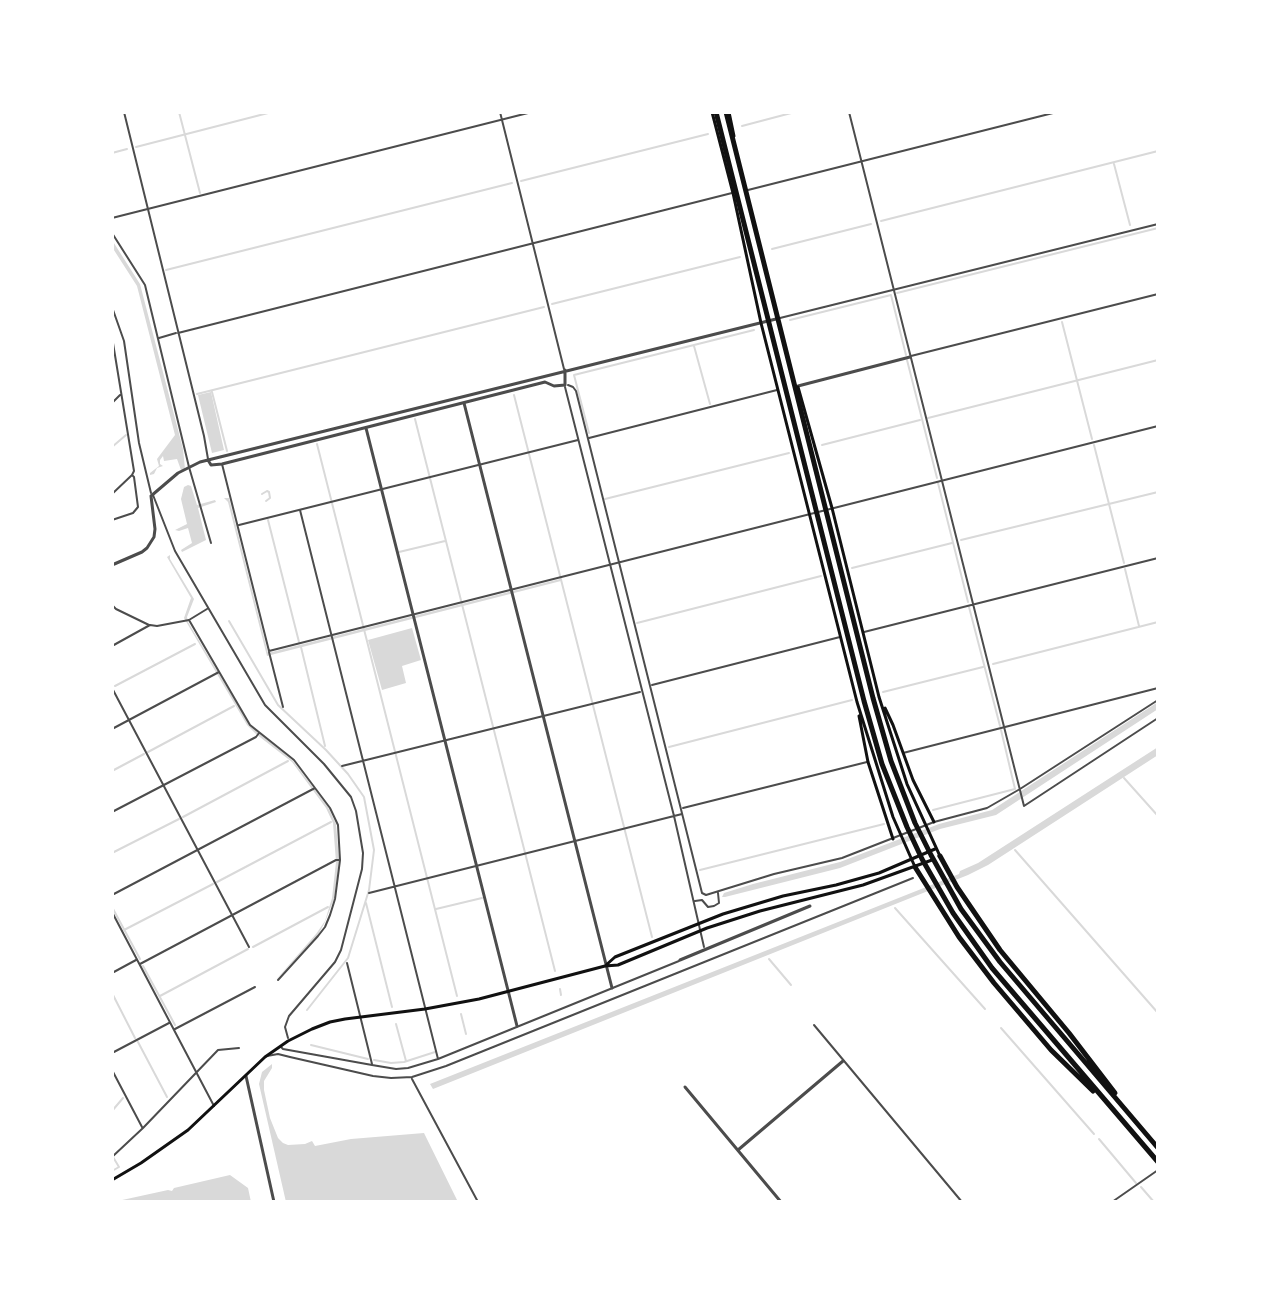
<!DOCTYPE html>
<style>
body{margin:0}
#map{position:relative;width:1270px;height:1314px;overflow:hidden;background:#fff;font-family:"Nunito Sans",sans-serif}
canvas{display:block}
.frame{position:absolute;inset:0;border:114px solid #fff;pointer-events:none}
</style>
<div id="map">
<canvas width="1270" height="1314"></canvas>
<div class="frame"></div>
</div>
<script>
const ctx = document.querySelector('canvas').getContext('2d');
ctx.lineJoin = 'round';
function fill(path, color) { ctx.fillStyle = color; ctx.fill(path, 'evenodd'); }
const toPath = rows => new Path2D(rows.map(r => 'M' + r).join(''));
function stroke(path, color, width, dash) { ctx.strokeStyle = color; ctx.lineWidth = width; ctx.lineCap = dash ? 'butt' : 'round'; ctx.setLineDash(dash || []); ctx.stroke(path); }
const water = toPath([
 [112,240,140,284,183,449,185,469,181,470,177,459,164,461,163,456,160,460,160,464,163,466,157,468,154,474,150,475,150,473,159,466,157,459,175,435,137,286,112,247],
 [211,392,224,450,212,453,198,395],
 [188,485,191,486,197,505,215,500,216,502,198,508,206,540,182,552,181,550,192,543,188,528,179,531,175,530,187,524,181,499,184,487],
 [224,498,229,498,268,653,560,579,561,581,267,656,228,502],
 [170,555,170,559,194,599,187,617,188,622,249,724,293,761,328,807,336,824,339,859,337,877,334,899,325,922,318,935,274,982,316,934,325,921,332,898,336,862,333,823,326,808,292,762,256,734,247,725,184,618,191,598,167,557],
 [412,628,421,660,402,666,406,683,382,690,368,640],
 [1158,702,1158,709,996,815,940,829,840,868,725,897,722,897,724,893,753,884,840,862,939,824,992,810],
 [1158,747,1158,755,988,865,968,875,433,1089,430,1084,959,874,960,871,978,863],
 [272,1064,272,1068,264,1081,264,1090,270,1118,278,1138,283,1143,288,1145,305,1144,312,1141,315,1146,351,1139,424,1133,458,1202,286,1202,259,1084,262,1072],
 [230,1175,248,1188,251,1202,113,1202,168,1190,172,1191,174,1188]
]);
const stream = toPath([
 [179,112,200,193],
 [742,126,795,112],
 [136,147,272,112],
 [112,153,127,149],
 [1114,164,1130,225],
 [521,181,708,134],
 [881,221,1158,151],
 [772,249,871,224],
 [166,270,512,183],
 [897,293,1158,228],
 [552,304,740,257],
 [790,320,891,295,906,355],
 [1062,322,1092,439],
 [694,346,710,404],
 [112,356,114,354],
 [907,360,937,478],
 [212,392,227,451],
 [197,394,544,307],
 [514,395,652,937],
 [928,418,1158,360],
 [415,419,555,971],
 [589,433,574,375,754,330],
 [317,444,457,996],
 [822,445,920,420],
 [1094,445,1124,563],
 [112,447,126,435],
 [938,483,968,602],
 [262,494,267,491,269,492,270,498,266,501],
 [605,499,789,453],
 [268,520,299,642],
 [961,540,1158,492],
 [399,552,445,541],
 [852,568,952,543],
 [1125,569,1139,626],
 [969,607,1000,726],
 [229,621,278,705,326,750,348,774,364,797,374,850,369,890,348,958,307,1010],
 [637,623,821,576],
 [301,647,325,746],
 [993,664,1158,622],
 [115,686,195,644],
 [883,692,983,667],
 [669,747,852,700],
 [148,752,234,706],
 [112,771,144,754],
 [1124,778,1158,816],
 [933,810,1015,789,1001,730],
 [183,817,288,761],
 [1015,850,1158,1013],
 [112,853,179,819],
 [700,870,884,824],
 [217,882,331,822],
 [366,903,392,1007],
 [112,907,140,959],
 [895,908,985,1009],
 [436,909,482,898],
 [124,930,213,884],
 [253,947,328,907],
 [769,959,791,985],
 [143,966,175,1025],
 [560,989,561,995],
 [112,993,135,1038],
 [160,996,248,949],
 [461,1014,466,1034],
 [396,1024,406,1061],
 [1001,1028,1094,1134],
 [138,1042,167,1097],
 [311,1045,368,1059],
 [374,1060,391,1063,404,1062,435,1052],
 [112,1111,123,1098],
 [1099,1139,1136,1183],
 [112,1171,119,1167,113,1157],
 [1141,1187,1154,1202]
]);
const minor = toPath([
 [124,112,204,436,208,459],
 [500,112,564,369],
 [849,112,1024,806,1158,718],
 [748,190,1057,112],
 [112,218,532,112],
 [112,233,145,285,189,467,211,543],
 [112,307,124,341,139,443,151,493],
 [780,318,1158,224],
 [178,333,732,193],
 [112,337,134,471,132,475],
 [159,338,176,333],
 [911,356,1158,294],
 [568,385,573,387,576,391,702,893,706,895,774,874,842,858,934,822,987,808,1020,789,1158,700],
 [565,387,674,816,704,947],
 [112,403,120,395],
 [589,438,777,390],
 [222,464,269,651,1158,426],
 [112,494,132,475,134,477,138,507,133,513,112,520],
 [153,495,175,551,265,705,324,764,351,797,356,811,363,853,362,869,341,950,335,962,289,1016,285,1027,288,1038],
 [300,510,438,1059],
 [239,525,578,440],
 [112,605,116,609,149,625],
 [189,620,250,725,294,760,330,808,338,825,340,860,335,899,330,915,325,927,318,936,278,980],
 [864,632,1158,558],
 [112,646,150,625,157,626,189,620,207,609],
 [269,652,283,707],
 [652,685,840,637],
 [112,688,249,947],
 [112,729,219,672],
 [903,753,1158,688],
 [342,766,640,692],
 [683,808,867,762],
 [112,812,256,737,259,733],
 [369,893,682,814],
 [112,895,315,788],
 [695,901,702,900,708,907,714,906,719,903,718,893],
 [112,912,214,1106],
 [347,963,372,1064],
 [140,964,336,860,340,860],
 [112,973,136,960],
 [814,1025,962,1202],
 [175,1029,255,987],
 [281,1047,283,1049,372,1065,396,1069,408,1068,438,1059,679,961],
 [112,1053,169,1023],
 [267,1056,278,1054,290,1057,373,1076,391,1078,412,1077,446,1066,913,878],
 [112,1070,142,1127],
 [412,1079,478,1202],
 [112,1157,143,1128,218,1050,239,1048],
 [1112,1202,1158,1170]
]);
const tertiary = toPath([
 [798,386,910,357],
 [464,403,612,988],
 [366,428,517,1026],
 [208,460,211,465,222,464,545,382,554,386,565,385,565,370],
 [112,565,142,552,147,548,154,537,155,529,151,496,178,473,200,462,776,319],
 [680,960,810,906],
 [246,1076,274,1202],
 [685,1087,781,1202],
 [738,1150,843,1061]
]);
const secondary = toPath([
 [712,112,733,193,761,323,857,702,893,817,915,867],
 [729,112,734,136],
 [798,387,832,508,879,697,907,784,940,856,939,856],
 [885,708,893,725,913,780,934,822],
 [859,716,868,762,893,839],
 [605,966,615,957,723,914,783,896,836,885,879,873,935,849],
 [112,1180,141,1163,188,1130,265,1057,288,1041,312,1029,330,1022,345,1019,425,1009,479,999,605,966,618,965,707,928,760,911,863,885,932,860]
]);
const motorway = toPath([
 [716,112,864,701,882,764,907,827,922,859,953,913,992,968,1158,1162],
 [726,112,873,698,891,761,915,823,931,855,961,909,1000,962,1158,1148],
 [940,856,957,887,1000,950,1069,1033,1115,1093],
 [915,867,959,937,994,983,1051,1050,1093,1091]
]);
fill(water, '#d9d9d9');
stroke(stream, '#d9d9d9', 2);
stroke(minor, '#4c4c4c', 2);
stroke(tertiary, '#4c4c4c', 3);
stroke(secondary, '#111', 3);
stroke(motorway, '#111', 5);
</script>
